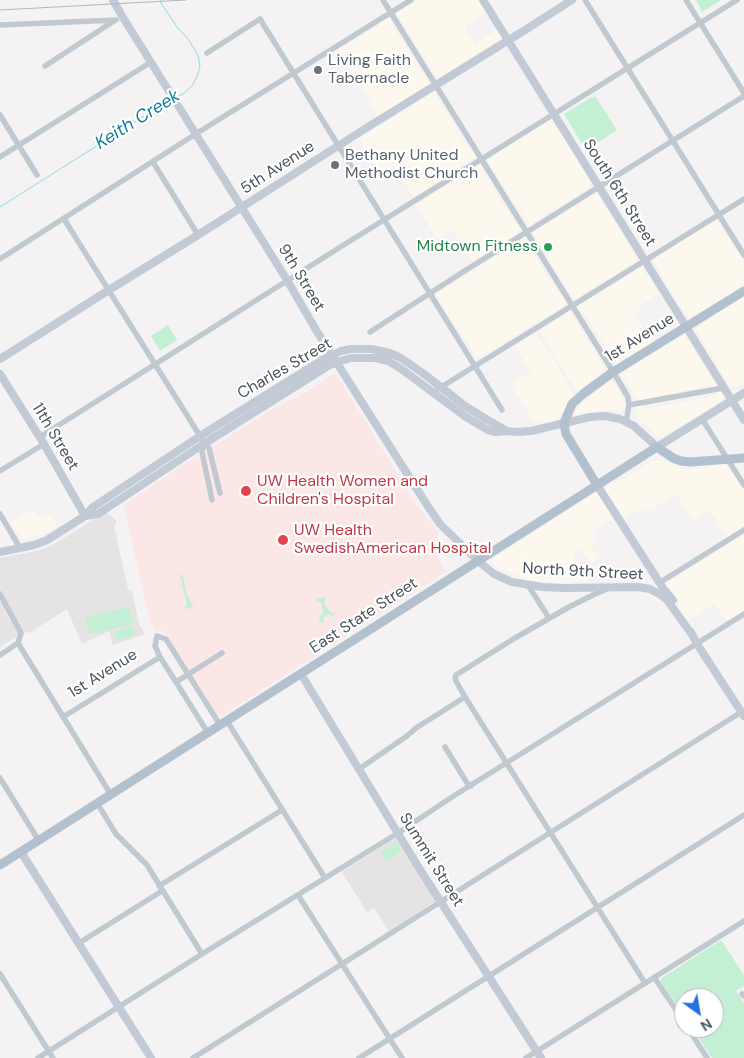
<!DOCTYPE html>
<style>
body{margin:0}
#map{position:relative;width:744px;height:1058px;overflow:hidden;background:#f4f2f2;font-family:"DM Sans",sans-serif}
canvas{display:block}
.north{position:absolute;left:674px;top:988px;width:50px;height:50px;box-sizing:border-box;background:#fff;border:1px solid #b7bbbf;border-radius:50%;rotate:148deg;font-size:14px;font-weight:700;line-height:20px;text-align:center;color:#4a555f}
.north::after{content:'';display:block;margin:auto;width:18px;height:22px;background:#2075e0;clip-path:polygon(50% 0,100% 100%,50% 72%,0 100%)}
</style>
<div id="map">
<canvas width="744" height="1058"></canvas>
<div class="north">N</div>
</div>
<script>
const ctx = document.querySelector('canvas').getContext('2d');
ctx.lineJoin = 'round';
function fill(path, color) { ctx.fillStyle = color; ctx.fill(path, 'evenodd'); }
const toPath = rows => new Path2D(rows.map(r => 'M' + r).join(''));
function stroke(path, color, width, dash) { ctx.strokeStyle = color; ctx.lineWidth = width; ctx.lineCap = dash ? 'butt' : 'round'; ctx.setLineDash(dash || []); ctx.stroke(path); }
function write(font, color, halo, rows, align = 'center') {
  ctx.font = font + ' "DM Sans",sans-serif'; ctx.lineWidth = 4.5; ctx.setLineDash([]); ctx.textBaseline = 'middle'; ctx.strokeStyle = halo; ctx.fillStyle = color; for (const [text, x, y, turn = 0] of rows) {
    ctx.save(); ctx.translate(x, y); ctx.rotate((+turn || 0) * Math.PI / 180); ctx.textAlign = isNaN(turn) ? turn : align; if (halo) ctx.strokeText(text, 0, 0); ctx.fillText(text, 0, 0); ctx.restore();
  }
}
const commercial = toPath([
 [418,0,480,0,487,11,464,26,475,44,498,29,502,38,438,79,403,23,397,15,397,13,399,11],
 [385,19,389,19,391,20,392,24,423,74,426,77,430,84,379,117,338,50,363,35],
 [434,91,436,92,436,95,468,148,472,150,476,157,474,159,471,160,413,197,394,166,380,174,359,139,428,95,430,93],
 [549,120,552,120,591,183,591,186,535,222,530,227,528,226,527,222,487,160],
 [478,164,481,166,482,170,515,223,518,225,521,231,519,233,472,262,452,230,438,239,416,205,471,170,476,165],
 [597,194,636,257,637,261,577,298,574,299,533,234,535,231,594,195],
 [715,219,717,220,744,262,744,285,690,318,687,316,653,261,656,257],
 [525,238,558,294,562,296,565,301,565,305,480,357,476,357,458,329,456,328,436,294],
 [641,267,643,268,659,293,640,306,642,309,634,314,652,343,616,365,584,313,582,311,579,310,578,307,579,305,582,304],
 [744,296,744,384,738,387,735,388,729,385,695,328],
 [567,311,571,312,572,315,604,368,603,372,589,382,579,391,575,389,540,332,541,330,565,315],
 [535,334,536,334,551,355,574,395,558,418,553,421,536,424,511,385,531,372,515,346],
 [683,335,685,335,687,339,716,386,716,387,713,388,711,386,638,401,621,374],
 [610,381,613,382,625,402,625,408,620,411,609,409,577,415,575,412,587,398],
 [718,391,721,392,723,396,722,401,662,437,658,436,637,418,635,413,636,405,643,405,646,410,716,395,716,392],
 [664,460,683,469,698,469,725,464,728,466,744,490,744,526,727,537,710,510,693,521,676,494,650,511,642,508,624,519,606,491,606,486,621,480,650,462,655,461],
 [595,493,598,494,599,495,614,518,591,532,596,540,590,544,599,558,591,564,581,549,572,555,589,582,559,583,528,580,505,570,492,563,494,558],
 [34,509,41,520,50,515,58,526,41,535,22,539,11,523],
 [744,534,744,611,726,622,715,604,688,620,665,587,665,584]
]);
const education = toPath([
 [107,513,113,517,116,520,116,524,114,527,128,589,132,591,139,624,145,634,113,645,109,631,82,644,67,609,29,633,24,632,0,647,0,558,36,551,51,546,101,515],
 [394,839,398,839,436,901,389,931,374,908,367,912,342,872]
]);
const medical = toPath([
 [334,374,338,377,417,506,439,532,431,547,446,572,218,718,165,631,156,631,150,621,126,516,124,505,183,465,271,410,296,398]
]);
const green = toPath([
 [696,0,721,0,702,12],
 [595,96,617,130,586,150,564,114,592,97,593,98],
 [168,325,177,340,160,351,151,336],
 [180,575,183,575,187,596,193,605,196,604,190,608,184,609,184,607,187,605],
 [325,597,326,600,323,602,331,613,334,612,335,614,331,617,329,614,323,618,324,621,322,623,320,622,319,616,323,614,321,602,317,602,316,599],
 [129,607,133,624,89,634,85,617],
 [132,626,135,635,117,641,114,632],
 [396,842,401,851,386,861,381,852],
 [721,940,744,975,744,986,736,991,744,1003,744,1058,712,1058,692,1028,714,1028,714,998,684,998,684,1016,661,982,662,978]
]);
const stream = toPath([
 [161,0,161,3,177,27,188,39,198,55,200,67,197,77,192,86,183,94,177,97],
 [0,207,141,118,171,101]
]);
const street = toPath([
 [383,0,617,378,628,397,629,405,626,422],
 [585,0,744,255],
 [686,0,744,93],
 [0,25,116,20],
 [207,53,260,19,502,410],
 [45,66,114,21],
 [0,115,37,175],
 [0,157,151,62],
 [153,162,198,235],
 [64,219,200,436,203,444,209,448,220,493],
 [0,259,202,130,411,0],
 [370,332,466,270,744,96],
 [438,389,744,199],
 [629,405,723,388],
 [702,419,744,485],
 [40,437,342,246,737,0],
 [203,444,202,452,212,500],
 [0,471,44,444],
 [0,514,20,548],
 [659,583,744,530],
 [528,585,549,618],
 [609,588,593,595,569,607,515,638,456,675,455,678,456,681,465,697,645,983],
 [0,594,21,633,18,643,111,795],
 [0,655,18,643],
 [176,682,222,653],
 [63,717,160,657],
 [227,721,325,878],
 [208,733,176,682,160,657,155,646,157,636,166,639,220,725],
 [445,747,467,783,471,786],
 [359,769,407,736,416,728,465,697],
 [0,778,39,841],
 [97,803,116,834,147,865,202,954],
 [159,886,282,810],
 [298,895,402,1058],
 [79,943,162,891],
 [0,974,53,1058],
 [654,977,684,1022],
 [742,994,744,996],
 [688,1028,707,1058],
 [38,1058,202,954,398,833,452,797,744,614],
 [193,1058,743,711],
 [359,1058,744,815],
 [526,1058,744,921]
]);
const secondary = toPath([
 [113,0,122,16,287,280,316,330,427,505,440,524,478,561,494,574,512,582,542,587,564,588,638,587,650,589,661,595,667,600,693,636],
 [483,0,744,420],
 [0,359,109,290,198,235,363,130,525,30,572,0],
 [0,374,44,444,85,516],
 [597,485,663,588,673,600],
 [85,516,98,514,202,445,328,366,337,362,351,358,376,358,388,361,400,368,466,417,488,430,496,432,507,431,517,432,531,431,590,417,605,416,620,419,634,426,657,447,744,393],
 [0,552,34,545,47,540,85,516,93,507,200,436,324,359,341,351,350,349,372,349,390,353,401,358,424,374,465,406,486,419,507,431],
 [691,632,697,644,744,716],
 [301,674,419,868,541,1058],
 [21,852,151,1058]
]);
const primary = toPath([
 [597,485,566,434,564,423,572,404,583,394,613,372,744,291],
 [0,865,657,447,673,458,681,461,690,462,744,458]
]);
const rail = toPath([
 [0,10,186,0]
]);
const markers = [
 [318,70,5,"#6b7280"],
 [335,165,5,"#6b7280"],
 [548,247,5,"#2e9e5b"],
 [246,491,6,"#e0444e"],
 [283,540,6,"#e0444e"]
];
const worshipNames = [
 ["Living Faith",328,61],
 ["Tabernacle",328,79],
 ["Bethany United",345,156],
 ["Methodist Church",345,174]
];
const streetNames = [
 ["5th Avenue",278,168,-33],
 ["South 6th Street",619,193,58],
 ["9th Street",301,278,59],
 ["1st Avenue",640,338,-32],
 ["Charles Street",285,369,-30],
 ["11th Street",55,437,59],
 ["North 9th Street",583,572,3],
 ["East State Street",364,616,-33],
 ["1st Avenue",103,674,-32],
 ["Summit Street",431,860,58]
];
const leisureNames = [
 ["Midtown Fitness",538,247]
];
const healthNames = [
 ["UW Health Women and",257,482],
 ["Children's Hospital",257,500],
 ["UW Health",294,531],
 ["SwedishAmerican Hospital",294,549]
];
const waterNames = [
 ["Keith Creek",138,120,-32]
];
fill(commercial, '#fcf8ee');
fill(education, '#e5e3e4');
fill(medical, '#fbe7e5');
fill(green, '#c3efd4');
stroke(stream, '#92d8ea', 1);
stroke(street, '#c0c9d0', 5.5);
stroke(secondary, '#c1cad5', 8);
stroke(primary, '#b3c1cf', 9);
stroke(rail, '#b4b7bc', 1);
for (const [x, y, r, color] of markers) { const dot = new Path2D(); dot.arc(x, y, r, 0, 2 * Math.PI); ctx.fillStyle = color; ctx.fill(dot); stroke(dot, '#fff', 2); }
write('16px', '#5b616d', '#fff', worshipNames, 'left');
write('16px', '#4a555f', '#fff', streetNames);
write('16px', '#27864d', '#fff', leisureNames, 'right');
write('16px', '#be3a42', '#fff', healthNames, 'left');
write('italic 18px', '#11809c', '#fff', waterNames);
</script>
